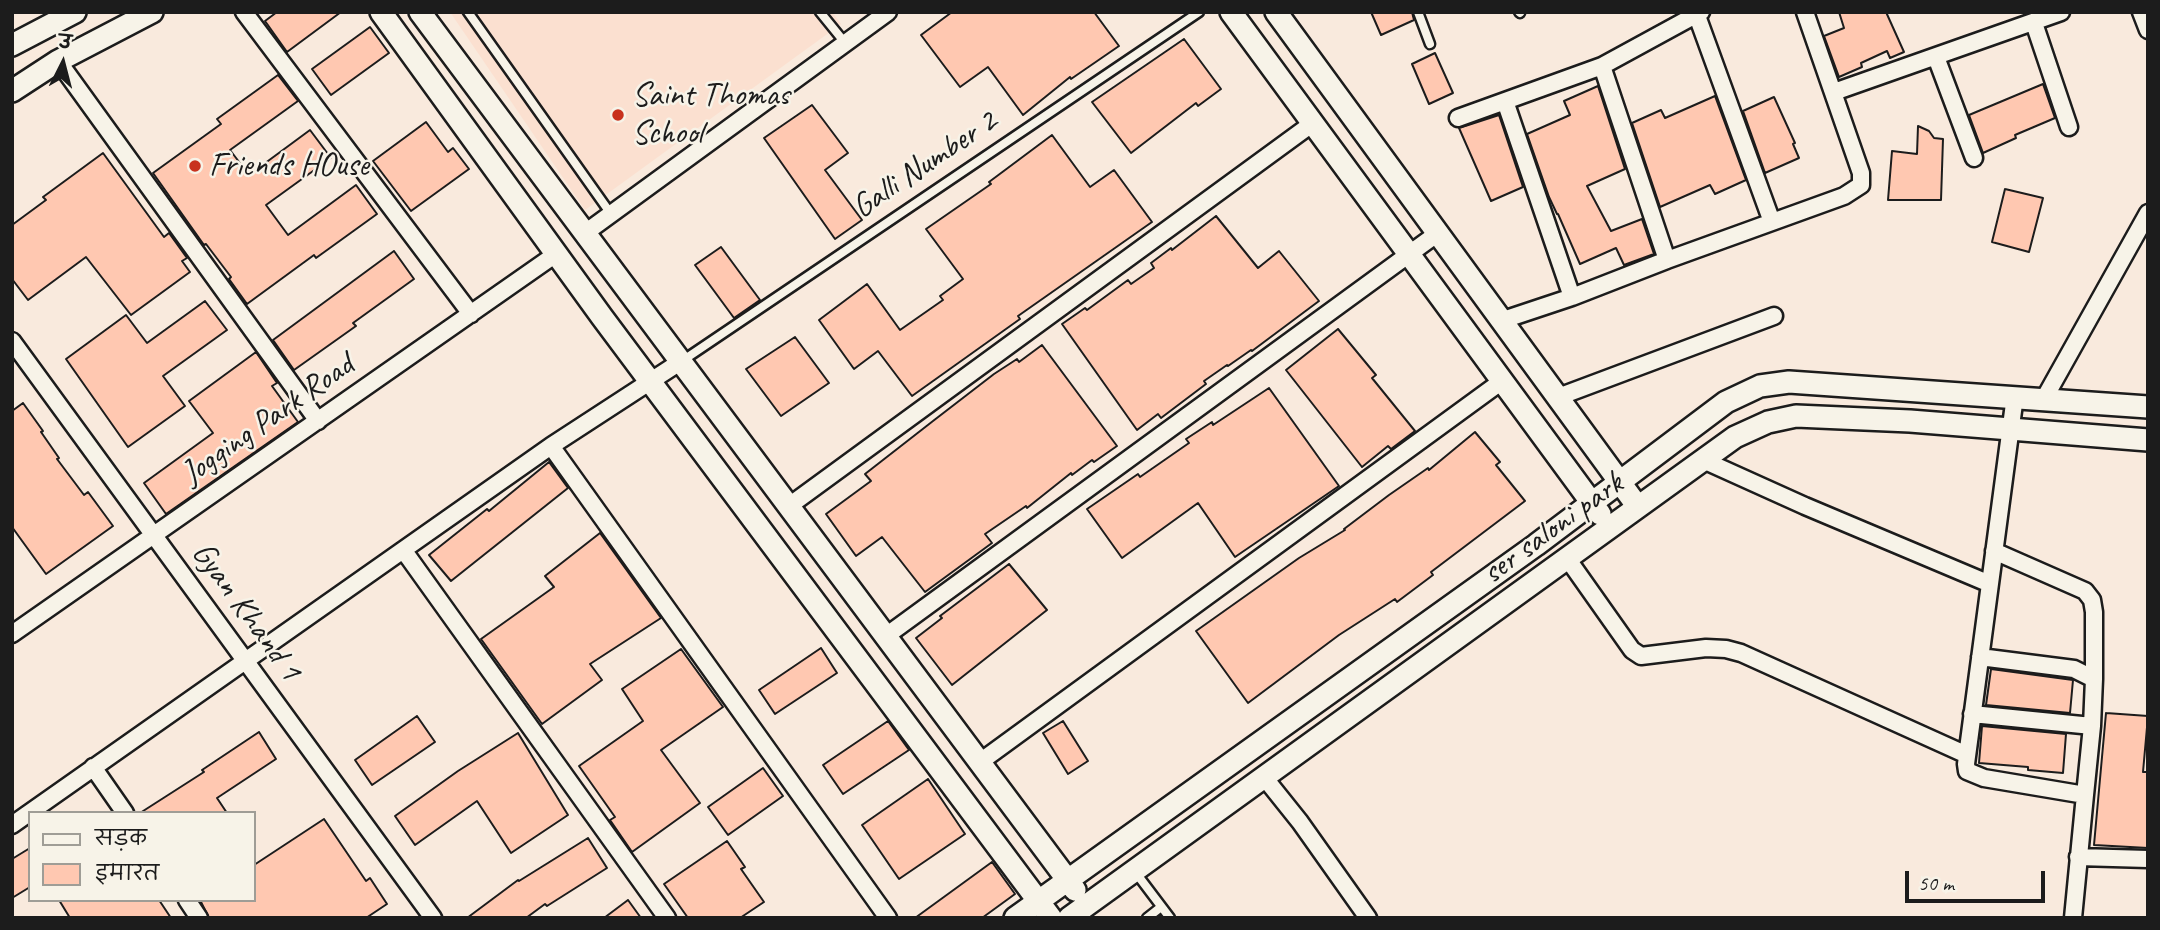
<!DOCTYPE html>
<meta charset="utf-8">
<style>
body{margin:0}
#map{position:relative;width:2160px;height:930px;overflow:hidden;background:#f9eadd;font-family:Caveat,"Playpen Sans Deva",sans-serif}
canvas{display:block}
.frame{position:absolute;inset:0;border:14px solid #1c1c1c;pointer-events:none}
.legend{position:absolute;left:28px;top:811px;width:228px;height:91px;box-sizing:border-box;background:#f7f3e8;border:2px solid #9f9d96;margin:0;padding:9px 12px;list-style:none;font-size:21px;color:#1c1c1c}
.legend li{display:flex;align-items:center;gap:14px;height:35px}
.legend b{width:35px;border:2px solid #9f9d96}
.north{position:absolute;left:28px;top:28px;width:70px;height:70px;-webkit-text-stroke:5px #f7f3e8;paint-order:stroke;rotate:6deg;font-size:19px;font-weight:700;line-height:28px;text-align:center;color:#1c1c1c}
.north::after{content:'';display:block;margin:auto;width:24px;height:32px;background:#1c1c1c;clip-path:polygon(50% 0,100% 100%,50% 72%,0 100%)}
.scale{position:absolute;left:1905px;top:871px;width:140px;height:32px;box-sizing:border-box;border:4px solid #1c1c1c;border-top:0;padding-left:9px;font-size:21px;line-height:24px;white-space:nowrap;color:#1c1c1c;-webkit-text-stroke:5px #f7f3e8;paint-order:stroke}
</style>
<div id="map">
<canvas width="2160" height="930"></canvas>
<div class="frame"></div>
<ul class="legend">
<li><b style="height:9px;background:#f7f3e8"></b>सड़क</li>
<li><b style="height:19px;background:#ffc8b1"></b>इमारत</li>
</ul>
<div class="north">उ</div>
<div class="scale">50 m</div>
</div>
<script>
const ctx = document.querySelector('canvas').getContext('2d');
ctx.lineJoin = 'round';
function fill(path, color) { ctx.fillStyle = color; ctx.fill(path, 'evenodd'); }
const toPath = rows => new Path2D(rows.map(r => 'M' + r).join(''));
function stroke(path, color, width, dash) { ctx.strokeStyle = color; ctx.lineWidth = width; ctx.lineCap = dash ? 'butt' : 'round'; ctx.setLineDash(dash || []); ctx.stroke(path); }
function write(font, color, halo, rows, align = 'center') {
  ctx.font = font + ' Caveat,sans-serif'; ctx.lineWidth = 5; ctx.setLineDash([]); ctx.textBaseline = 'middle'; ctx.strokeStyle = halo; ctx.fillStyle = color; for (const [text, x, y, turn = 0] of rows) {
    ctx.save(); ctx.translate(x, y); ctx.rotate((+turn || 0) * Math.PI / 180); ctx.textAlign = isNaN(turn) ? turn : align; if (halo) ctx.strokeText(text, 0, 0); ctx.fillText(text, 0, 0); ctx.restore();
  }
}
const built = toPath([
 [450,12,832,12,841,24,585,210]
]);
const building = toPath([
 [277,12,341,12,287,52,265,21,277,12],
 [952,12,1094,12,1119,46,1071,79,1070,77,1023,115,988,67,960,87,921,35,952,12],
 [1371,12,1412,12,1414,20,1381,35,1371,12],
 [1839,12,1886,12,1904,52,1890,58,1887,51,1861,63,1862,67,1839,77,1824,36,1844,28,1839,12],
 [370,27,389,53,331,95,312,69,370,27],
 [1184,39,1221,89,1198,106,1196,103,1131,153,1092,102,1184,39],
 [1435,53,1453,93,1429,104,1412,64,1435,53],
 [278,75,298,101,230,150,249,175,310,130,331,158,266,205,288,235,356,185,377,214,316,258,314,255,247,304,229,279,231,277,206,244,204,245,153,173,221,124,217,119,278,75],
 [2043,84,2055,118,2015,135,2016,138,1983,153,1969,115,2043,84],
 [1598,86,1625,169,1587,186,1611,231,1642,219,1654,254,1624,265,1616,248,1580,264,1558,214,1557,214,1549,197,1527,134,1570,115,1564,101,1598,86],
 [1715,96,1746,180,1715,194,1710,185,1660,207,1632,123,1661,110,1665,118,1715,96],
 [1774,97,1795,143,1793,144,1799,158,1765,173,1743,111,1774,97],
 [812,105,848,153,825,170,862,220,835,239,764,138,812,105],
 [1499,115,1523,187,1491,201,1459,128,1499,115],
 [426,122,448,152,453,148,469,169,411,211,373,161,426,122],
 [1918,126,1929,131,1934,138,1943,139,1941,200,1888,200,1892,151,1917,154,1918,126],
 [1052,135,1090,187,1114,170,1152,222,1018,316,1020,319,912,396,878,351,854,369,819,320,867,284,900,330,943,300,940,296,963,279,926,229,991,184,989,182,1052,135],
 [103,153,164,237,169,233,187,258,182,261,190,272,131,315,86,257,28,300,12,279,12,225,46,200,43,197,103,153],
 [2005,189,2043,198,2029,252,1992,242,2005,189],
 [1216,216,1258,268,1279,251,1319,301,1252,351,1251,350,1228,366,1227,365,1204,381,1206,384,1161,418,1158,414,1137,430,1062,324,1085,308,1087,310,1128,280,1131,284,1154,268,1151,263,1171,248,1172,250,1216,216],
 [721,247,760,300,734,318,695,265,721,247],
 [394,251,414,279,353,323,356,326,294,370,273,340,394,251],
 [205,301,227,330,163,376,185,406,128,447,66,359,126,315,147,343,205,301],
 [1338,329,1376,375,1372,378,1415,431,1391,449,1388,446,1362,467,1286,370,1338,329],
 [795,337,829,383,781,416,746,369,795,337],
 [1042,345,1117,446,1094,462,1092,460,1072,475,1071,473,1027,508,1026,506,985,534,992,543,925,592,882,537,856,556,826,514,871,481,865,474,933,421,994,374,1017,359,1019,362,1042,345],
 [256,352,277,383,272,386,298,422,166,514,144,483,213,433,189,401,256,352],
 [1269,388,1339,486,1235,557,1198,503,1122,558,1087,509,1138,474,1140,477,1189,443,1186,439,1212,422,1213,425,1269,388],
 [23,403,43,431,41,432,59,458,57,459,84,495,88,492,113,526,46,574,12,527,12,411,23,403],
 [1475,432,1500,462,1496,465,1525,501,1431,572,1433,575,1397,602,1395,599,1339,635,1248,703,1196,631,1299,558,1345,530,1344,529,1389,495,1428,468,1429,470,1475,432],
 [549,462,568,488,451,581,429,555,487,509,489,511,549,462],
 [600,533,661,618,590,664,602,680,542,724,481,639,554,587,545,576,600,533],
 [1009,564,1047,610,952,685,916,638,942,618,940,616,1009,564],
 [821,648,837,673,775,714,759,690,821,648],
 [681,649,723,707,661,750,700,803,632,852,610,820,615,817,579,766,643,721,622,689,681,649],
 [1991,669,2073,680,2070,713,1986,705,1991,669],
 [2106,713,2148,716,2143,772,2148,772,2148,848,2094,845,2106,713],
 [417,716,435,742,372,785,355,760,417,716],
 [888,721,909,750,843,794,823,765,888,721],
 [1063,721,1088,761,1068,774,1043,733,1063,721],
 [1982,726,2066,734,2063,773,2028,770,2028,767,1979,763,1982,726],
 [259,732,276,759,217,798,227,813,140,813,204,772,202,770,259,732],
 [518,733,568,815,511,853,477,801,415,845,395,816,458,771,518,733],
 [763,768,783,796,728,835,708,807,763,768],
 [928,779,965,834,899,879,862,825,928,779],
 [324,819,366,881,370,878,387,904,366,918,209,918,200,900,254,900,254,865,324,819],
 [588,838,607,868,547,906,545,904,526,918,467,918,518,880,519,881,588,838],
 [727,841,745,867,741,869,764,902,740,918,688,918,664,884,727,841],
 [30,848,30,887,12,898,12,859,30,848],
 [992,862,1015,894,982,918,915,918,992,862],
 [59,900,159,900,171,918,70,918,59,900],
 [628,900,641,918,604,918,628,900]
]);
const lane = toPath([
 [468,12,611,214],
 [820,12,846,44],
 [1418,12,1430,44],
 [1519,12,1520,13],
 [682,361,1199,12],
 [1136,873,1170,918],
 [1147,918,1161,907]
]);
const street = toPath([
 [244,12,471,314],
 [2141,12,2148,30],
 [1696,13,1772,222],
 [2034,23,2069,127],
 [1936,57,1974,158],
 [58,61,318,421],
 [1602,66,1667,260],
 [1834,92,2061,12],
 [1505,101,1572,297],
 [1458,118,1602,66,1701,12],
 [585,233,888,12],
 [1503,320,1572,297,1667,260,1844,196,1861,185,1861,173,1805,12],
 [12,341,433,918],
 [2015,396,1966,764,1967,771,1984,778,2085,795,2073,918],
 [1558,397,1774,316],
 [2044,399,2148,213],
 [551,446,888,918],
 [1703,460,1805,506,1990,584],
 [789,506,1313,123],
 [404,551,667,918],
 [1994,551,2085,591,2092,600,2094,612,2094,679],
 [1567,558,1632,650,1641,656,1706,648,1726,649,1741,653,1967,755],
 [12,634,556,254],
 [886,636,1438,233],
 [1980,657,2074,669,2094,679,2092,726,2085,795],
 [1972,714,2092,726],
 [980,762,1502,381],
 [93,767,125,813],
 [1264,777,1300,822,1368,918],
 [12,825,551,446,680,362],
 [2078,857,2148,859],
 [187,900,199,918]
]);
const secondary = toPath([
 [381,12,602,317,1051,918],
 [420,12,1075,890],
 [1231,12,1600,514],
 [1276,12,1638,507],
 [12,45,75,12],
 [12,91,58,61,152,12],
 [1015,918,1536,545,1726,402,1760,386,1789,382,2148,407],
 [1069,918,1735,437,1768,422,1796,416,1910,421,2148,440]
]);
const markers = [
 [618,115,7,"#c8321e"],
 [195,166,7,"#c8321e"]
];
const poiNames = [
 ["Saint Thomas",632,96],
 ["School",632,134],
 ["Friends HOuse",209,166]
];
const streetNames = [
 ["Galli Number 2",925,165,-34],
 ["Jogging Park Road",268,420,-35],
 ["ser saloni park",1553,529,-36],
 ["Gyan Khand 1",246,612,54]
];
fill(built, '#fbe0d0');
fill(building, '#ffc8b1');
stroke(building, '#1c1c1c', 2);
stroke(lane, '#1c1c1c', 13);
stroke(street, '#1c1c1c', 21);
stroke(secondary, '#1c1c1c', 26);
stroke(lane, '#f7f3e8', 8);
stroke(street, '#f7f3e8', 16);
stroke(secondary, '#f7f3e8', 21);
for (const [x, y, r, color] of markers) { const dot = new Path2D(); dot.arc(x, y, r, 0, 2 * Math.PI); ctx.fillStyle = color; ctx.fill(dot); stroke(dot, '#f7f3e8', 2.5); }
write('33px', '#1c1c1c', '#f7f3e8', poiNames, 'left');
write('33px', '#1c1c1c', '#f7f3e8', streetNames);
</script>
